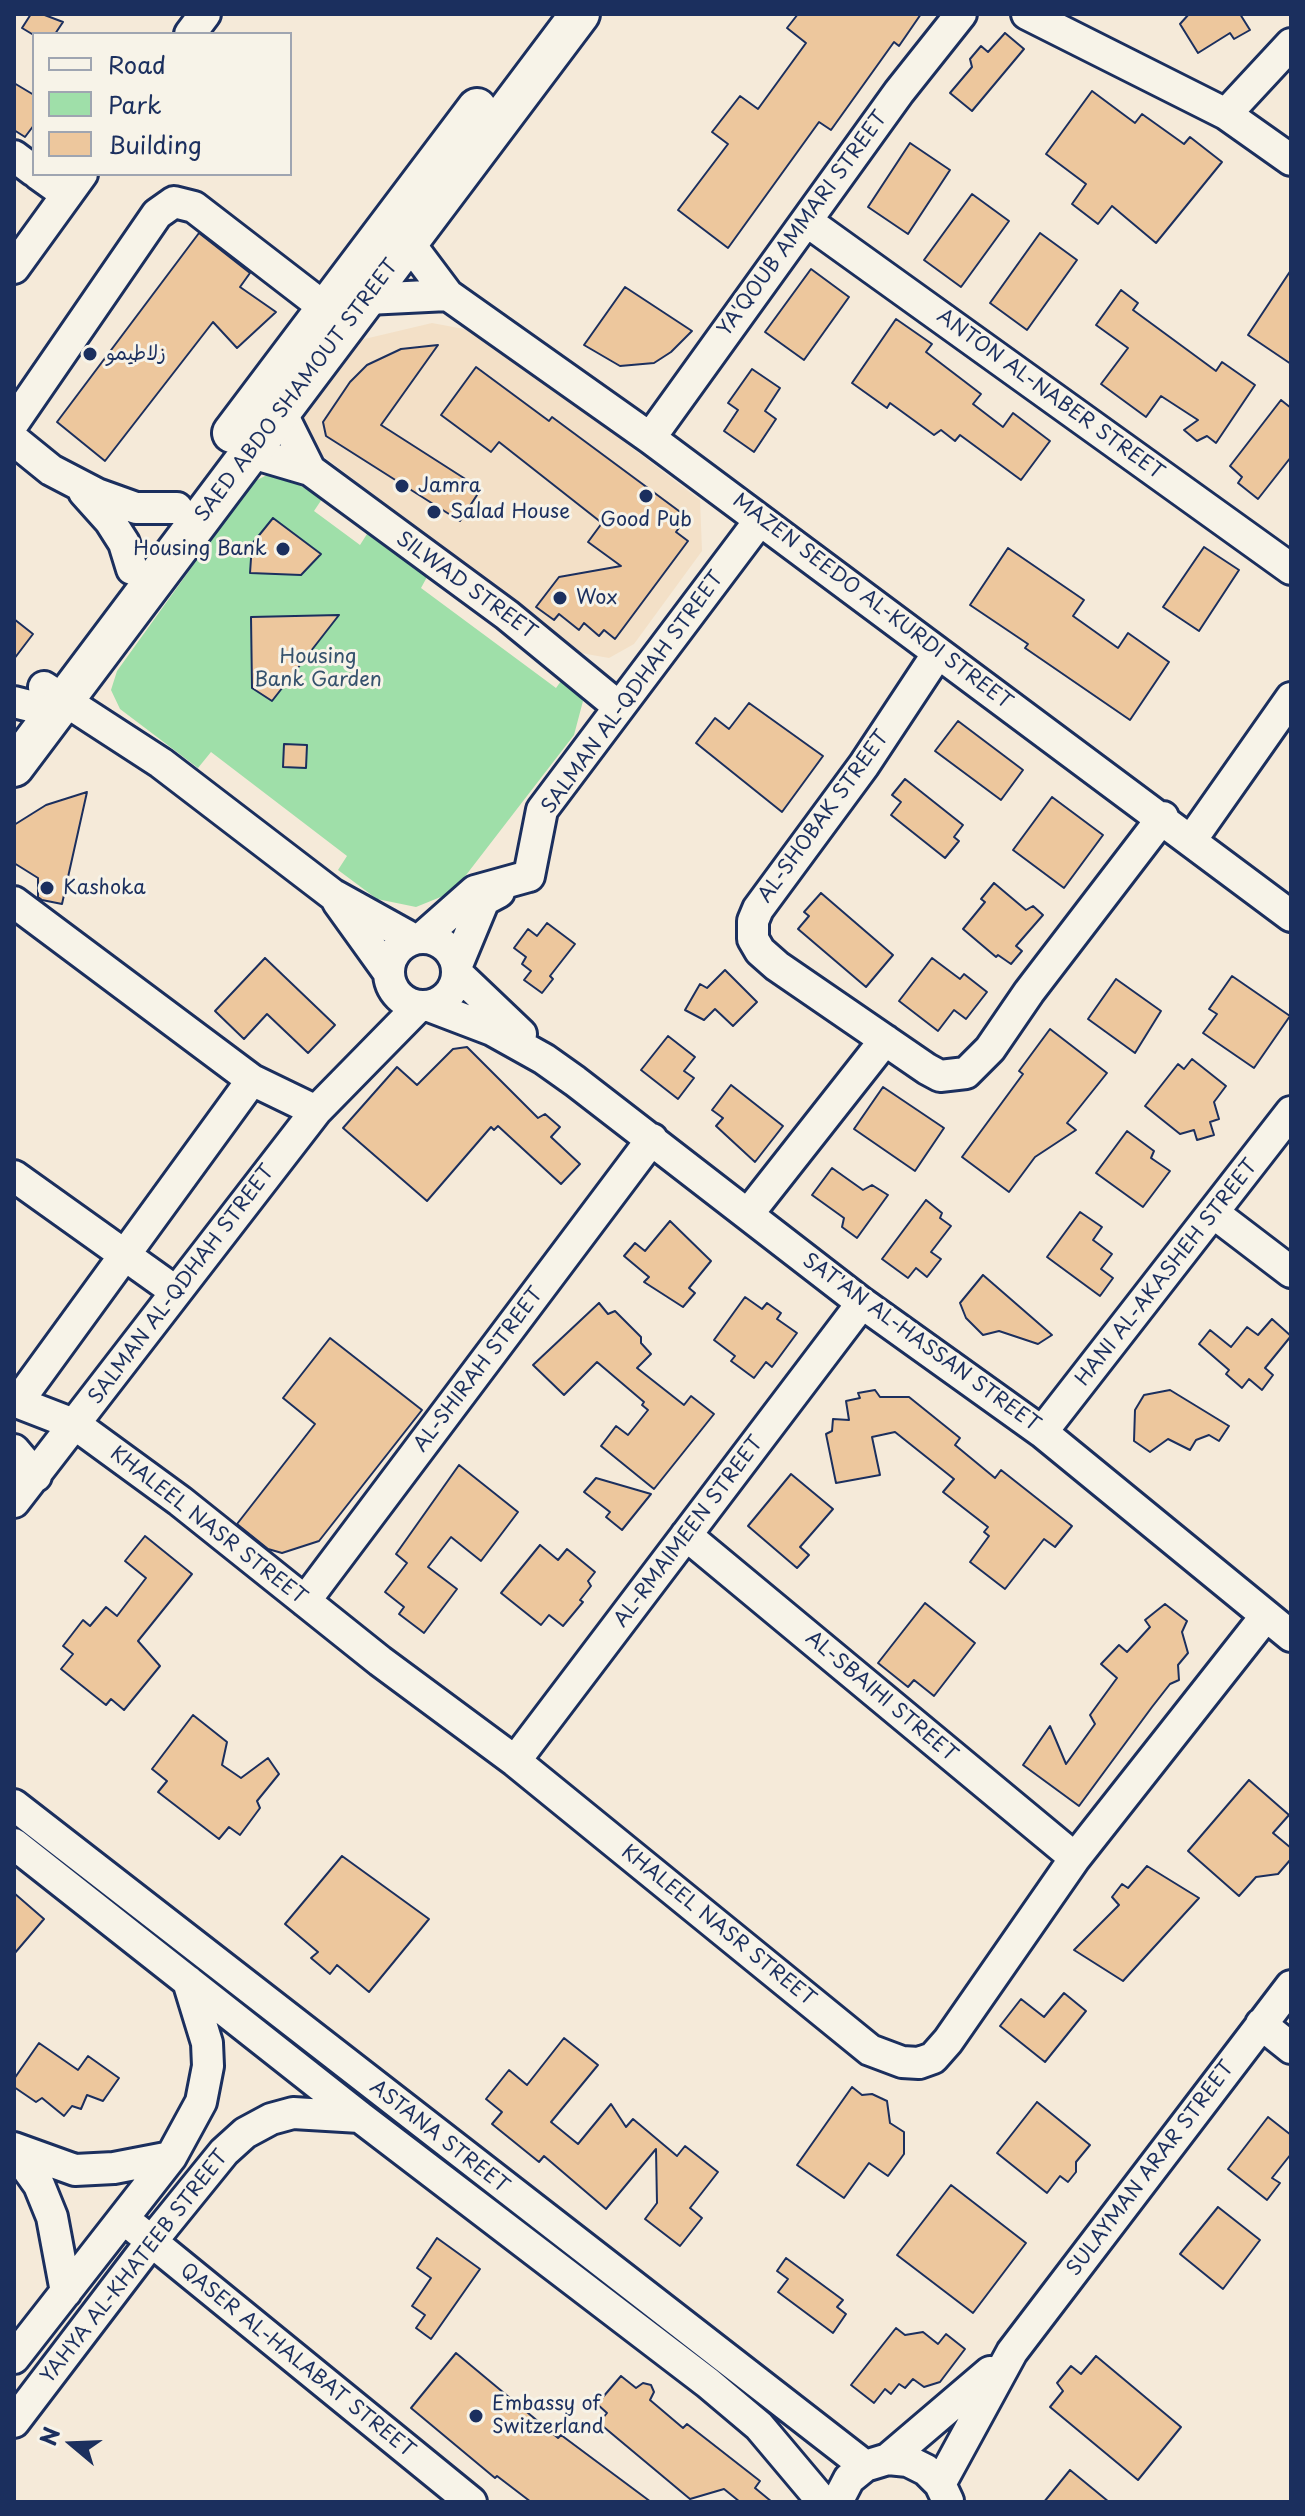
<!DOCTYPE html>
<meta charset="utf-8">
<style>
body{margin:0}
#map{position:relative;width:1305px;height:2516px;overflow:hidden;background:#f5ead9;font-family:"Playpen Sans",sans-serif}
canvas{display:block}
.frame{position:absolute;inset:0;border:16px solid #1b2f5e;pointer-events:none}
.legend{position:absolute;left:32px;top:32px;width:260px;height:144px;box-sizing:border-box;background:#f7f3e8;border:2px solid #9fa5b1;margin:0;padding:10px 14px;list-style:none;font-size:24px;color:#1b2f5e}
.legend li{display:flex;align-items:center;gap:16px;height:40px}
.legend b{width:40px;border:2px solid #9fa5b1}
.north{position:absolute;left:32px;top:2404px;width:80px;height:80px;-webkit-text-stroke:6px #f7f3e8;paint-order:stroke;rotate:289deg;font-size:22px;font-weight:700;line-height:32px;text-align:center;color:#1b2f5e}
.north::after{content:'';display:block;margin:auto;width:28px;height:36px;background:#1b2f5e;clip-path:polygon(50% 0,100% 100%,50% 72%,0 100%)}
</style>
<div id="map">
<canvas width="1305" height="2516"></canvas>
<div class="frame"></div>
<ul class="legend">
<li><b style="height:10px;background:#f7f3e8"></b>Road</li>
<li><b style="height:22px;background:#9fdfa9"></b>Park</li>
<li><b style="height:22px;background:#edc79d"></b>Building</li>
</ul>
<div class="north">N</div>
</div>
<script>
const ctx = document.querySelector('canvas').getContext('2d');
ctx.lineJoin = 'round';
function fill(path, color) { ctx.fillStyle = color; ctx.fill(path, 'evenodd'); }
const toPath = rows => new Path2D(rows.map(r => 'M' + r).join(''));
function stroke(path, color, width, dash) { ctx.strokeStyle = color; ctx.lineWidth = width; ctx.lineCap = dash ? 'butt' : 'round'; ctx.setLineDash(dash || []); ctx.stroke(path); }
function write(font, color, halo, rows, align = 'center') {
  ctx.font = font + ' "Playpen Sans","Playpen Sans Arabic",sans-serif'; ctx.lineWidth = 6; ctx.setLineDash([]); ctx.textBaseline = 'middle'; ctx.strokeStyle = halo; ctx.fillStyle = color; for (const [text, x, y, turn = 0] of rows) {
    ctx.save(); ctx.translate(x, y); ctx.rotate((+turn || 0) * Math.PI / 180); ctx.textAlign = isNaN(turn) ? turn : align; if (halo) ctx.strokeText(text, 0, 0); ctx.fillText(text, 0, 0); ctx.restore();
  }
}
const built = toPath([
 [432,323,480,332,700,500,702,551,634,644,609,658,581,653,314,449,299,421,356,341]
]);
const green = toPath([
 [269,474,288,478,322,499,314,511,360,545,367,534,427,577,421,588,556,688,566,674,583,701,574,735,453,892,416,907,377,899,338,870,347,856,211,752,198,768,120,709,111,690,117,671,253,482]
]);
const building = toPath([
 [31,14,42,14,63,22,55,34,32,34,22,28,31,14],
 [798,14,921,14,899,46,894,42,831,130,819,122,728,248,678,210,728,144,712,132,740,96,758,109,806,43,787,28,798,14],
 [1189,14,1240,14,1250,30,1234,39,1230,33,1198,53,1180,24,1189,14],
 [1005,33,1024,49,972,111,950,93,972,67,970,59,981,46,988,52,1005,33],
 [14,83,34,95,34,125,25,137,14,130,14,83],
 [1092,91,1135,123,1142,114,1184,144,1190,137,1222,162,1156,243,1112,206,1098,224,1072,204,1086,184,1046,154,1092,91],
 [910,143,950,170,908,234,868,207,910,143],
 [972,194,1009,221,961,287,924,260,972,194],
 [199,233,250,273,240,287,276,312,237,348,213,322,105,461,57,422,199,233],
 [1040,233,1077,260,1027,330,990,303,1040,233],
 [811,269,849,297,804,360,765,332,811,269],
 [1291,270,1291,364,1248,335,1291,270],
 [625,287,692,331,671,352,654,363,620,366,584,345,625,287],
 [1121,290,1138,303,1133,310,1216,371,1222,362,1255,385,1216,443,1207,436,1197,441,1184,430,1198,420,1161,396,1146,417,1101,384,1128,348,1096,325,1121,290],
 [896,319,932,344,926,352,981,394,973,404,1003,427,1013,413,1050,441,1021,480,960,435,955,441,941,430,934,435,890,403,887,408,852,383,896,319],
 [438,345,381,425,481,489,460,521,326,436,323,422,350,382,367,365,401,349,438,345],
 [476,367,549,421,552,417,687,517,676,532,688,541,615,639,604,630,599,636,584,623,579,630,559,614,554,620,536,607,559,577,621,566,588,542,602,523,499,442,491,452,441,415,476,367],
 [752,369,780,388,765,411,776,419,754,452,724,431,738,410,728,403,752,369],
 [1281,400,1291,408,1291,457,1258,499,1238,483,1242,477,1230,466,1281,400],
 [273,518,321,554,301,575,250,573,252,544,273,518],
 [1204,547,1239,570,1199,631,1163,607,1204,547],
 [1008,548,1084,600,1073,616,1118,648,1128,633,1169,662,1130,720,1025,648,1028,644,970,605,1008,548],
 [339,615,272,701,252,688,251,617,339,615],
 [14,619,33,634,14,659,14,619],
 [749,703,823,756,782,812,696,743,715,718,729,729,749,703],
 [958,721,1023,770,1001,800,935,751,958,721],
 [284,744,307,745,306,768,283,767,284,744],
 [905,779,963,825,954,837,959,841,945,858,891,815,901,802,892,795,905,779],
 [87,792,62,904,42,900,38,897,38,878,14,863,14,825,46,805,87,792],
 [1052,797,1103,835,1064,888,1013,850,1052,797],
 [994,883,1026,910,1033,906,1043,915,1016,946,1022,951,1011,964,998,955,996,957,963,929,985,902,981,899,994,883],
 [821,893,893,955,866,987,798,929,809,916,804,912,821,893],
 [547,923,575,944,550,976,553,979,542,993,524,980,531,971,522,964,526,957,514,948,528,929,537,936,547,923],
 [265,958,335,1025,308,1053,267,1014,244,1039,215,1011,265,958],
 [932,958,960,979,964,974,987,992,966,1019,954,1010,938,1031,899,1001,932,958],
 [725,970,757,1002,733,1026,715,1009,704,1020,685,1010,700,984,707,988,725,970],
 [1232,976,1290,1016,1254,1068,1203,1033,1217,1014,1209,1009,1232,976],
 [1116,979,1161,1011,1135,1053,1088,1019,1116,979],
 [1050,1029,1107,1073,1067,1123,1076,1130,1035,1157,1009,1192,962,1157,1023,1074,1019,1071,1050,1029],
 [668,1036,695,1057,684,1071,694,1078,678,1099,641,1070,668,1036],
 [467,1047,538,1118,545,1114,560,1127,551,1137,580,1164,561,1184,498,1126,494,1130,491,1127,427,1201,343,1128,397,1067,417,1085,453,1049,467,1047],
 [1192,1059,1226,1086,1214,1102,1219,1119,1210,1122,1214,1135,1197,1140,1194,1130,1180,1134,1145,1106,1178,1064,1184,1069,1192,1059],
 [731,1085,783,1126,755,1162,716,1126,723,1118,712,1110,731,1085],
 [883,1087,944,1128,915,1171,854,1129,883,1087],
 [1127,1131,1154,1151,1151,1158,1170,1171,1143,1207,1096,1173,1127,1131],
 [832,1168,863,1190,872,1185,888,1195,857,1238,842,1227,844,1218,812,1195,832,1168],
 [926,1200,942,1213,940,1218,951,1226,931,1252,941,1259,927,1277,916,1268,908,1278,882,1259,926,1200],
 [1080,1212,1102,1227,1093,1240,1112,1254,1101,1269,1113,1278,1100,1296,1047,1257,1080,1212],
 [670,1221,711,1261,689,1288,695,1293,683,1307,644,1282,649,1277,624,1256,635,1243,645,1251,670,1221],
 [983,1275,1052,1335,1038,1344,999,1331,983,1335,966,1318,960,1303,983,1275],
 [745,1297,762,1309,767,1303,781,1313,777,1319,797,1333,772,1367,766,1362,754,1378,731,1361,735,1356,714,1340,745,1297],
 [599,1303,608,1314,615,1311,641,1337,641,1343,651,1354,637,1368,684,1405,691,1396,714,1414,654,1489,601,1446,616,1426,628,1435,648,1410,642,1405,644,1402,597,1362,564,1395,533,1365,599,1303],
 [1272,1319,1291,1336,1265,1368,1273,1375,1262,1390,1249,1379,1242,1388,1226,1374,1229,1370,1199,1344,1210,1330,1231,1347,1247,1327,1258,1335,1272,1319],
 [330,1338,422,1410,319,1541,282,1553,268,1549,237,1524,315,1424,283,1398,330,1338],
 [875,1390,880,1397,909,1397,960,1438,955,1445,995,1478,1001,1470,1072,1526,1055,1547,1044,1539,1005,1589,970,1562,989,1536,984,1532,988,1527,943,1492,954,1479,895,1432,872,1437,880,1475,836,1483,826,1434,832,1431,833,1419,849,1420,846,1401,860,1398,858,1393,875,1390],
 [1170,1390,1229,1426,1219,1441,1209,1435,1196,1440,1190,1450,1168,1439,1150,1452,1134,1441,1135,1410,1144,1395,1170,1390],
 [459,1465,518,1512,481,1561,451,1537,428,1567,457,1589,424,1633,399,1614,404,1607,385,1592,407,1563,396,1554,459,1465],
 [791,1474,833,1509,800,1547,809,1555,797,1568,748,1526,791,1474],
 [596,1478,651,1494,622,1530,606,1517,610,1512,584,1492,596,1478],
 [145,1536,192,1574,138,1641,160,1666,124,1710,111,1699,106,1705,61,1669,73,1654,63,1646,83,1620,90,1626,106,1607,117,1616,146,1578,125,1561,145,1536],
 [540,1545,558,1560,567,1549,595,1572,588,1581,591,1586,580,1600,583,1602,563,1626,549,1615,541,1625,501,1593,540,1545],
 [925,1603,975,1643,934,1696,914,1680,908,1687,878,1663,925,1603],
 [1165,1604,1187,1621,1182,1632,1188,1653,1178,1665,1179,1680,1170,1684,1152,1707,1079,1806,1023,1765,1050,1726,1066,1764,1095,1724,1090,1715,1117,1678,1101,1664,1119,1645,1127,1652,1150,1627,1145,1620,1165,1604],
 [193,1715,227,1742,222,1765,241,1778,268,1758,279,1774,257,1801,260,1808,240,1835,229,1827,219,1839,158,1792,167,1781,152,1769,193,1715],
 [1249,1780,1289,1815,1273,1833,1291,1848,1291,1859,1278,1874,1256,1877,1239,1896,1188,1851,1249,1780],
 [342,1856,429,1919,369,1992,337,1965,330,1974,311,1958,318,1952,285,1924,342,1856],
 [1147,1866,1199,1898,1123,1981,1074,1950,1119,1905,1112,1897,1122,1884,1128,1888,1147,1866],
 [14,1893,44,1919,14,1954,14,1893],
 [1064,1993,1086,2011,1045,2062,1000,2026,1021,1999,1044,2017,1064,1993],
 [564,2038,598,2065,551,2122,578,2144,611,2104,626,2127,633,2119,677,2156,685,2146,718,2172,690,2208,702,2218,680,2246,645,2219,657,2203,656,2149,606,2209,544,2156,539,2162,492,2124,502,2112,486,2099,509,2070,527,2085,564,2038],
 [39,2043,78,2070,88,2056,119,2078,103,2101,87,2095,81,2109,72,2106,64,2116,42,2098,36,2102,14,2087,14,2079,39,2043],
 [852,2087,862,2095,872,2094,887,2101,890,2123,904,2132,904,2154,888,2176,869,2163,844,2198,797,2165,852,2087],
 [1037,2102,1090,2145,1076,2162,1076,2172,1068,2182,1060,2176,1047,2193,997,2153,1037,2102],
 [1268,2117,1291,2135,1291,2154,1272,2178,1280,2183,1267,2200,1228,2169,1268,2117],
 [951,2185,1026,2243,973,2313,897,2255,951,2185],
 [1218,2207,1260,2240,1223,2289,1180,2254,1218,2207],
 [437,2238,480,2269,431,2339,416,2328,425,2315,412,2306,431,2278,417,2268,437,2238],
 [786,2258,843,2300,837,2307,846,2314,833,2333,778,2292,788,2279,777,2271,786,2258],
 [896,2328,905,2335,923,2332,938,2344,946,2334,965,2349,940,2382,924,2387,913,2379,905,2388,899,2384,891,2394,885,2389,874,2403,851,2385,896,2328],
 [456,2353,558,2438,561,2435,651,2502,531,2502,497,2476,495,2478,411,2408,456,2353],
 [1096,2356,1181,2427,1138,2480,1050,2407,1063,2391,1057,2383,1071,2366,1081,2374,1096,2356],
 [621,2376,636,2388,643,2383,651,2385,654,2392,650,2400,683,2428,687,2424,760,2481,755,2488,772,2502,740,2502,724,2489,690,2499,599,2423,607,2413,597,2404,621,2376],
 [1070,2470,1109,2502,1044,2502,1070,2470]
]);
const minor = toPath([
 [1027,14,1226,114,1291,160],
 [190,34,205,14],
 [1226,114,1291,44],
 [14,156,34,171],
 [38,174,66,194],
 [808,222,1291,569],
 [409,243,448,295,650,438,1291,916],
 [14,268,82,174],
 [367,299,448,295],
 [281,412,310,470],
 [14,422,157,214,174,202,194,207,325,308],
 [650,438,899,92,961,14],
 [14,440,51,470,97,494,136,508,177,508],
 [249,452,310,470,507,615,619,707],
 [84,492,110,521,124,543,132,569],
 [938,653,864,765,758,909,753,921,753,939,760,951,777,966,927,1069,940,1076,966,1073,990,1049,1029,992,1163,817],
 [44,687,161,763,332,894,413,939],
 [14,702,30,706],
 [1192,839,1291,698],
 [529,876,542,810,760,520],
 [14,902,252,1080,316,1111],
 [338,902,389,973],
 [423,937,475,891,529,876],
 '389 972a34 34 0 1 1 68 0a34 34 0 1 1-68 0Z',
 [457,965,484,900,499,892],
 [458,974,521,1034],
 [429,1006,492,1030,544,1059,575,1081,862,1303,1042,1432,1291,1636],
 [14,1176,175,1291],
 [748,1214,885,1040],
 [1215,1214,1291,1272],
 [14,1401,76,1425,180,1501,380,1661,515,1761,870,2050,902,2062,919,2063,933,2058,948,2041,1075,1858,1265,1617],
 [17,1403,252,1080],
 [1042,1432,1291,1112],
 [14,1450,36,1476],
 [14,1502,316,1111,419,1006],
 [686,1535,1075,1858],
 [305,1601,652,1139],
 [515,1761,862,1303],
 [14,1805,865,2466],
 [14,1844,360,2117,708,2383,759,2426,823,2502],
 [1261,2024,1291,2048],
 [14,2148,75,2170,114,2168,171,2157],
 [14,2150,39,2185,52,2217,66,2292],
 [124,2219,471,2502],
 [14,2358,171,2157,201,2102,208,2066,207,2043,188,1981],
 [14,2422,151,2242,224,2152,245,2133,271,2119,293,2113,360,2117],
 [888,2459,990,2372],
 [940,2484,1012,2352,1291,1986],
 [837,2502,849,2479,865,2466,888,2459,908,2461,926,2470,940,2484,948,2501]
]);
const major = toPath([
 [232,433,477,108],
 [14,767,580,14]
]);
const markers = [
 [90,354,8,"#1b2f5e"],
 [402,486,8,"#1b2f5e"],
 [646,496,8,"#1b2f5e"],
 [434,512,8,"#1b2f5e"],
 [283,549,8,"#1b2f5e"],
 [560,598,8,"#1b2f5e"],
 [47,888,8,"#1b2f5e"],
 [476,2416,8,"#1b2f5e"]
];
const streetNames = [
 ["YA'QOUB AMMARI STREET",803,224,-54],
 ["SAED ABDO SHAMOUT STREET",297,391,-53],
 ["ANTON AL-NABER STREET",1050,395,36],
 ["SILWAD STREET",466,586,36],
 ["MAZEN SEEDO AL-KURDI STREET",872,602,37],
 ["SALMAN AL-QDHAH STREET",633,693,-54],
 ["AL-SHOBAK STREET",824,817,-54],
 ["HANI AL-AKASHEH STREET",1167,1273,-52],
 ["SALMAN AL-QDHAH STREET",182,1285,-53],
 ["SAT'AN AL-HASSAN STREET",921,1343,36],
 ["AL-SHIRAH STREET",479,1370,-53],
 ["KHALEEL NASR STREET",208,1526,38],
 ["AL-RMAIMEEN STREET",689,1532,-53],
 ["AL-SBAIHI STREET",881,1697,40],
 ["KHALEEL NASR STREET",718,1926,39],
 ["ASTANA STREET",439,2137,38],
 ["SULAYMAN ARAR STREET",1151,2169,-53],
 ["YAHYA AL-KHATEEB STREET",135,2267,-52],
 ["QASER AL-HALABAT STREET",297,2361,39]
];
const poiNames = [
 ["زلاطيمو",106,354],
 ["Jamra",418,486],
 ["Salad House",450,512],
 ["Good Pub",646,520,"center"],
 ["Housing Bank",267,549,"right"],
 ["Wox",576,598],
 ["Kashoka",63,888],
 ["Embassy of",492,2404],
 ["Switzerland",492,2427]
];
const parkNames = [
 ["Housing",318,657],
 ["Bank Garden",318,680]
];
fill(built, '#f3e0c7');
fill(green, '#9fdfa9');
fill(building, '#edc79d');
stroke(building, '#1b2f5e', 2);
stroke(minor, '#1b2f5e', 36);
stroke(major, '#1b2f5e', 44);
stroke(minor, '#f7f3e8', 30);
stroke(major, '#f7f3e8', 38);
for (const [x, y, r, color] of markers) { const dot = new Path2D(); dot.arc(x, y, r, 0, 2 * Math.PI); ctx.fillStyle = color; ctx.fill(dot); stroke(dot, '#f7f3e8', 3); }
write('20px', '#1b2f5e', '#f7f3e8', streetNames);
write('20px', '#1b2f5e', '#f7f3e8', poiNames, 'left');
write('20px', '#35526d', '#f7f3e8', parkNames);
</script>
